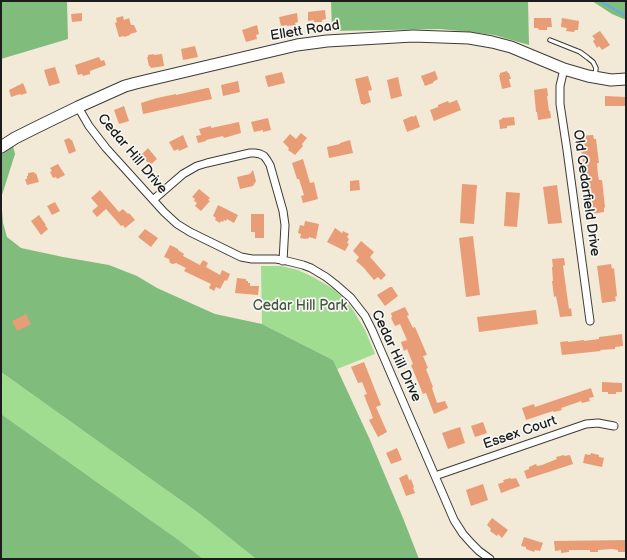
<!DOCTYPE html>
<style>
body{margin:0}
#map{position:relative;width:627px;height:560px;overflow:hidden;background:#f2e9d6;font-family:"Balsamiq Sans",sans-serif}
canvas{display:block}
.frame{position:absolute;inset:0;border:2px solid #1c1c1c;pointer-events:none}
</style>
<div id="map">
<canvas width="627" height="560"></canvas>
<div class="frame"></div>
</div>
<script>
const ctx = document.querySelector('canvas').getContext('2d');
ctx.lineJoin = 'round';
function fill(path, color) { ctx.fillStyle = color; ctx.fill(path, 'evenodd'); }
const toPath = rows => new Path2D(rows.map(r => 'M' + r).join(''));
function stroke(path, color, width, dash) { ctx.strokeStyle = color; ctx.lineWidth = width; ctx.lineCap = dash ? 'butt' : 'round'; ctx.setLineDash(dash || []); ctx.stroke(path); }
function write(font, color, halo, rows, align = 'center') {
  ctx.font = font + ' "Balsamiq Sans",sans-serif'; ctx.lineWidth = 3.5; ctx.setLineDash([]); ctx.textBaseline = 'middle'; ctx.strokeStyle = halo; ctx.fillStyle = color; for (const [text, x, y, turn = 0] of rows) {
    ctx.save(); ctx.translate(x, y); ctx.rotate((+turn || 0) * Math.PI / 180); ctx.textAlign = isNaN(turn) ? turn : align; if (halo) ctx.strokeText(text, 0, 0); ctx.fillText(text, 0, 0); ctx.restore();
  }
}
const green = toPath([
 [261,266,281,266,298,270,313,277,332,288,341,296,353,310,365,330,375,354,337,369,333,360,262,324],
 [1,372,200,514,256,559,203,559,180,541,1,414]
]);
const forest = toPath([
 [1,1,67,1,68,39,1,59],
 [331,1,528,1,529,45,494,35,479,33,440,29,332,31],
 [592,1,626,1,626,20,612,14],
 [13,146,15,154,1,198,3,223,7,237,21,248,63,257,109,265,137,276,157,288,215,314,262,324,333,360,370,440,403,518,419,559,256,559,200,514,1,372,1,153],
 [1,414,180,541,203,559,1,559]
]);
const stream = toPath([
 [600,1,626,16]
]);
const building = toPath([
 [325,10,326,19,322,20,322,22,314,22,314,20,308,21,308,12],
 [82,13,82,21,72,22,71,14],
 [297,13,298,22,295,23,296,25,287,26,287,25,281,26,279,17],
 [123,16,124,20,129,18,131,25,134,25,137,32,130,34,130,35,124,37,124,36,119,37,115,23,117,22,116,18],
 [534,18,551,18,552,27,547,27,547,30,539,30,538,28,534,28],
 [562,18,579,21,578,30,575,30,574,32,566,31,567,28,561,27],
 [257,25,259,34,256,35,257,39,246,42,242,30],
 [600,31,610,45,602,50,599,46,597,48,593,41,595,39,592,36],
 [195,46,198,57,183,60,181,49],
 [154,54,154,55,162,54,164,66,151,68,150,66,149,66,147,57,148,57,148,55],
 [99,57,101,61,104,60,106,65,90,71,90,74,83,76,82,74,78,75,75,65],
 [55,67,60,83,49,86,44,70],
 [435,71,438,79,433,82,433,83,425,86,421,76],
 [507,71,508,73,509,73,511,79,509,79,511,87,502,89,499,75,500,75,500,73],
 [282,72,285,83,268,87,265,76],
 [368,76,372,90,368,91,371,102,363,105,363,104,361,104,355,79],
 [398,77,402,96,391,99,387,80],
 [238,81,240,92,223,96,221,85],
 [23,83,27,93,21,95,20,94,11,97,9,90],
 [207,88,209,88,212,99,143,114,141,103,157,98,176,94,176,95],
 [547,88,548,96,547,96,549,111,550,111,551,118,538,120,537,112,536,112,534,90],
 [605,96,626,97,626,106,605,106],
 [457,100,461,110,434,121,430,110,438,107,438,105,448,101,449,103],
 [124,106,129,121,119,124,114,110],
 [416,115,420,127,407,132,403,120,412,116,413,117],
 [514,117,515,125,507,126,507,128,500,129,499,120,502,119,502,118],
 [268,118,271,130,263,132,263,130,254,132,251,122],
 [239,122,241,133,224,138,223,136,206,140,206,141,198,143,196,136,201,135,199,129,211,126,211,128],
 [301,133,307,138,302,144,303,146,295,155,288,150,289,148,283,142,290,134,296,139],
 [183,135,188,147,179,151,178,149,174,151,169,142],
 [593,135,594,139,596,139,599,163,597,163,598,175,599,180,602,180,605,207,604,208,604,212,591,214,579,136],
 [69,138,71,140,72,140,76,151,69,154,64,140],
 [350,140,353,153,329,158,327,147,340,144,340,143],
 [148,148,157,159,150,165,141,155],
 [303,159,310,183,314,182,318,199,303,203,301,196,304,195,299,179,297,179,292,163],
 [58,164,65,175,57,179,56,177,53,178,50,172,52,171,50,168],
 [253,170,256,181,253,186,240,189,237,177,250,174],
 [34,172,35,174,36,173,39,182,27,185,25,179,27,179,27,176,28,176,28,173],
 [359,180,360,190,350,191,350,181],
 [462,184,477,185,474,224,460,223],
 [557,185,562,223,548,224,543,187],
 [199,189,210,198,208,200,210,201,201,211,195,206,197,203,194,201,195,199,192,197],
 [100,190,119,212,123,209,128,214,129,213,135,220,125,228,123,225,121,226,106,209,97,217,92,211,98,206,91,198],
 [506,192,520,193,517,227,504,226],
 [55,202,60,211,52,215,47,206],
 [218,205,238,215,234,223,227,219,226,221,224,220,223,222,221,221,220,223,215,220,216,218,213,216],
 [251,214,264,214,264,238,255,238,255,232,251,232],
 [39,215,46,225,45,225,48,229,41,235,31,221],
 [305,221,319,224,316,239,309,237,308,239,306,238,306,239,300,238,301,234,298,233,300,225,304,226],
 [335,228,342,233,343,231,349,234,347,237,349,239,347,243,349,244,345,251,327,242],
 [145,229,158,238,151,247,138,237],
 [473,236,480,295,466,297,459,238],
 [361,241,374,252,370,257,386,275,381,280,378,277,374,280,363,267,356,261,359,257,353,251],
 [170,245,178,249,178,250,184,254,183,256,200,265,203,260,208,263,206,267,220,275,222,270,230,274,227,281,225,280,220,289,216,287,214,291,209,288,211,284,184,271,186,268,176,263,173,264,170,263,169,259,164,257],
 [564,258,565,265,563,266,567,295,569,309,571,308,572,316,560,317,556,296,554,297,552,281,553,281,552,267,553,267,552,259],
 [611,264,612,269,614,268,617,296,615,297,616,301,602,303,597,266],
 [237,278,246,279,246,281,248,281,248,283,250,283,250,286,259,286,258,295,235,293],
 [390,287,392,287,398,296,385,306,377,295],
 [405,307,409,315,407,316,413,328,415,327,427,355,423,356,428,368,426,369,433,387,432,388,437,403,445,401,448,408,434,414,426,393,423,394,411,365,413,364,407,349,404,351,401,342,407,340,400,324,395,326,391,318,392,317,391,313],
 [536,310,538,324,479,332,477,317],
 [26,314,31,324,17,331,12,321],
 [622,334,623,346,615,347,615,349,600,350,601,351,562,355,560,342,568,341,568,342,584,340,584,341,599,339,599,337],
 [364,362,381,405,376,407,387,432,378,437,369,420,373,418,364,395,367,394,362,382,358,383,351,367],
 [602,382,622,383,622,392,616,392,616,394,608,394,608,392,602,392],
 [591,388,594,397,589,398,590,401,582,403,581,401,576,403,561,408,562,410,554,412,553,411,526,420,522,408,534,404,535,407],
 [483,422,487,433,475,437,471,426],
 [460,427,465,443,448,449,442,433],
 [397,448,402,460,391,464,386,453],
 [591,453,599,455,599,457,604,458,602,467,583,463,585,454,590,455],
 [564,455,564,456,570,455,573,464,527,479,524,471,529,469,529,467,536,464,537,466,542,465,557,459,556,457],
 [407,474,409,480,411,479,414,487,413,488,415,493,406,496,399,478],
 [511,478,511,479,516,478,520,486,501,493,498,484,504,482,503,480],
 [483,484,488,500,471,506,466,490],
 [492,518,508,530,502,538,498,534,497,536,490,531,491,529,487,525],
 [524,537,543,543,540,551,535,550,534,552,526,549,526,547,521,546],
 [626,540,626,552,618,552,618,550,612,549,598,550,598,552,590,552,590,550,569,550,569,552,561,553,561,550,555,551,554,541]
]);
const lane = toPath([
 [550,40,580,52,588,58,593,62,596,68,595,76]
]);
const street = toPath([
 [564,69,560,86,560,104,567,150,590,321],
 [78,107,89,126,106,148,164,212,177,224,190,232,241,257,252,259,276,259,287,261,303,265,311,268,326,277,335,284,351,298,365,316,372,330,454,520,463,534,472,544,479,551,490,559],
 [153,200,183,174,197,166,207,163,250,153,255,153,260,154,264,156,267,160,270,165,283,211,285,225,283,261],
 [435,476,586,424,598,423,614,426]
]);
const secondary = toPath([
 [1,147,15,138,35,128,78,107,125,86,136,83,297,45,327,41,413,36,469,38,492,42,511,47,564,69,588,76,611,80,626,79]
]);
const streetNames = [
 ["Ellett Road",305,31,-9],
 ["Cedar Hill Drive",132,154,50],
 ["Old Cedarfield Drive",586,193,82],
 ["Cedar Hill Drive",396,356,65],
 ["Essex Court",520,433,-19]
];
const parkNames = [
 ["Cedar Hill Park",300,306]
];
fill(green, '#a0dd91');
fill(forest, '#80bc7b');
stroke(stream, '#67abdc', 2.5);
fill(building, '#e99d76');
stroke(lane, '#3c3b38', 5.5);
stroke(street, '#3c3b38', 9);
stroke(secondary, '#3c3b38', 13);
stroke(lane, '#fff', 3.5);
stroke(street, '#fff', 7);
stroke(secondary, '#fff', 11);
write('14px', '#1c1c1c', '#f6f6f2', streetNames);
write('14px', '#44563f', '#f6f6f2', parkNames);
</script>
